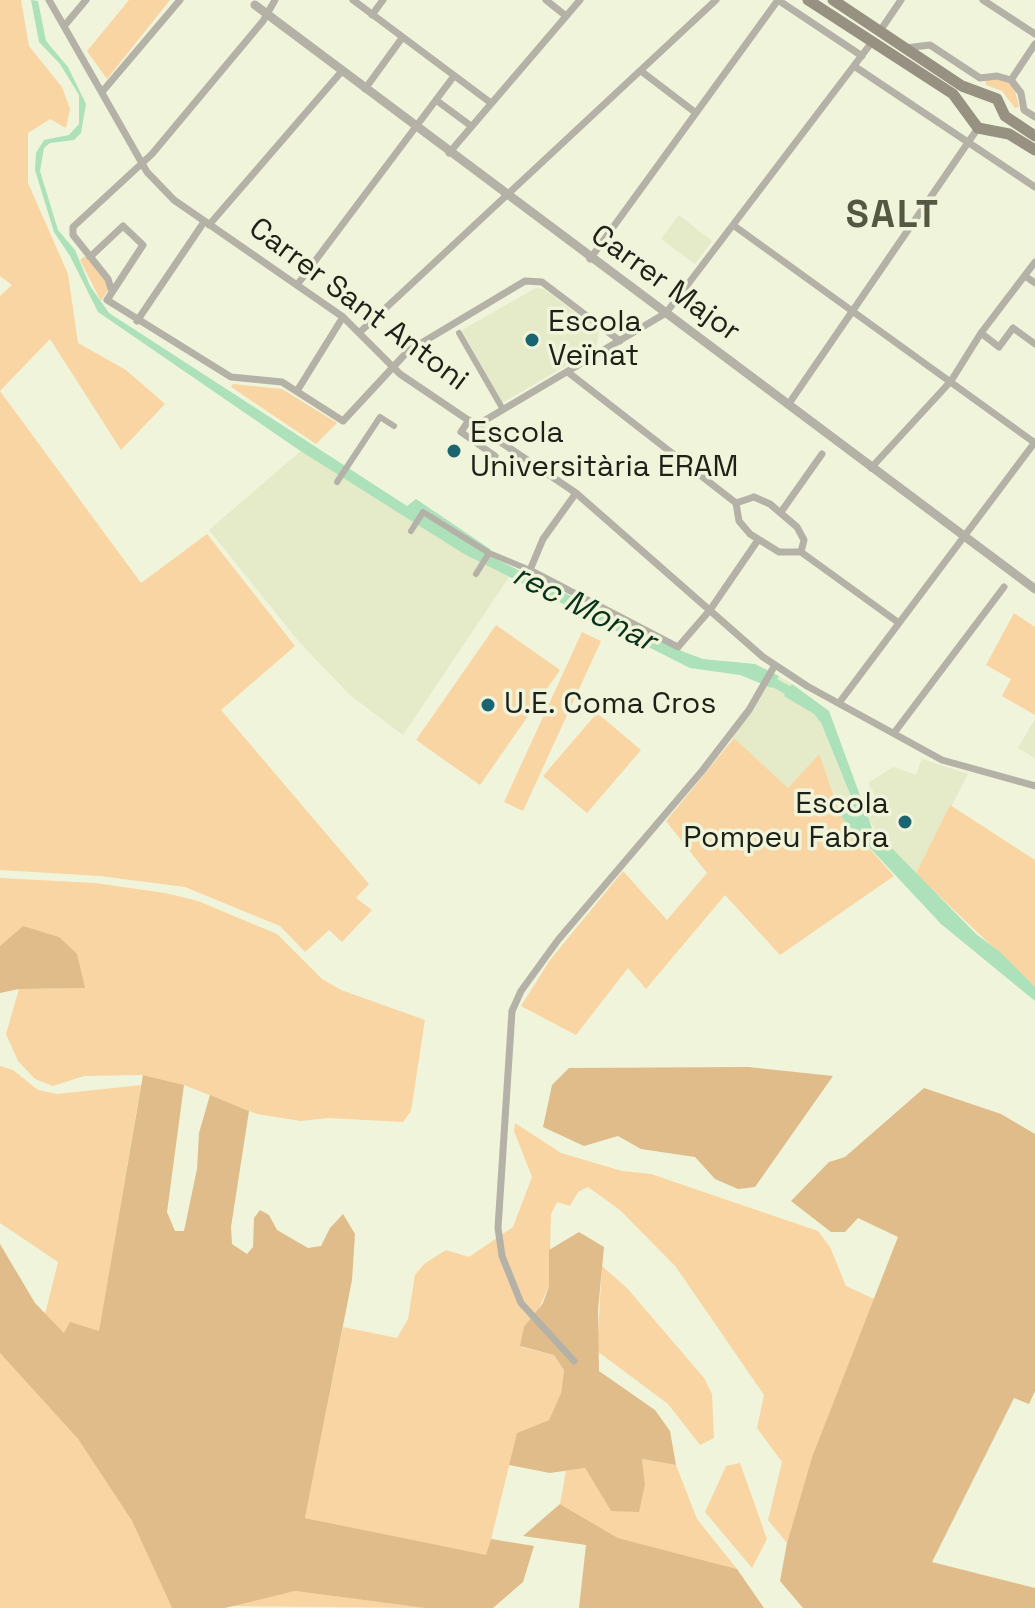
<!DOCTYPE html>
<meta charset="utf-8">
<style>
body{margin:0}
canvas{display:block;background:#f0f4da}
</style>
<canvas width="1035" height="1608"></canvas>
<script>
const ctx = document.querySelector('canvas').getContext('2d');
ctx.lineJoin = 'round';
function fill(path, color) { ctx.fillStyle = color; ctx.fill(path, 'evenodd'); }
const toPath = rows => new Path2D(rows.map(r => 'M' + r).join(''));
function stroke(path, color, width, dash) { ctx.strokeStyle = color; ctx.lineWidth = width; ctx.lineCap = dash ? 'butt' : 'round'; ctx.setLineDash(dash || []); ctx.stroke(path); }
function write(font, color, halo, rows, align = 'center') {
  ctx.font = font + ' "Space Grotesk",sans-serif'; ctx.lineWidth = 7; ctx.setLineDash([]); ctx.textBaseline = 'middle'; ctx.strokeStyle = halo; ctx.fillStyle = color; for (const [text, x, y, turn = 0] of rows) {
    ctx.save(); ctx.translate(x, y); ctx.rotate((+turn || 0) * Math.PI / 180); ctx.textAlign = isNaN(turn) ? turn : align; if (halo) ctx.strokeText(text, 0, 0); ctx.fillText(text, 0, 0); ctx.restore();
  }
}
const built = toPath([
 [679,215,712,241,695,264,661,239],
 [536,288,544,289,599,331,596,348,502,403,462,330],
 [302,450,464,554,509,577,403,735,350,695,300,643,209,530],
 [771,672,792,684,785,696,814,714,821,724,852,800,839,805,818,755,788,788,729,734],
 [1035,719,1035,758,1018,748],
 [922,759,968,774,916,874,886,846,866,815,880,806,868,783,893,767,916,775]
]);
const green = toPath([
 [0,0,21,0,29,46,62,87,70,109,66,128,50,119,28,133,28,183,68,274,78,343,126,370,165,404,121,450,50,339,0,391,141,583,207,534,295,646,221,710,369,884,356,898,372,910,342,942,329,930,305,952,280,926,185,887,100,876,0,870,0,296,12,285,0,276],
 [129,0,170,0,107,79,87,51],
 [985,79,1005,80,1014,86,1019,107,1015,108,1002,91,986,85],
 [85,256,105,280,108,290,101,301,80,260],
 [233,384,282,389,337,423,316,444,231,387],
 [1014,613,1035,627,1035,715,1002,696,1011,679,986,665],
 [496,625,560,670,480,785,416,740],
 [582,632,601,641,523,811,504,802],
 [597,713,641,750,587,813,543,776],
 [734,738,788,788,819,754,842,818,894,876,780,955,725,895,646,989,628,968,576,1035,521,1006,550,960,623,871,667,920,707,873,666,821],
 [950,805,1035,860,1035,987,916,874],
 [0,878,95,883,165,893,198,901,277,934,322,979,341,990,425,1020,411,1111,403,1122,328,1118,301,1121,257,1114,184,1085,143,1075,84,1076,53,1086,35,1079,18,1061,6,1034,19,989,85,988,23,926,0,946],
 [0,1066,13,1070,38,1090,57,1094,141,1085,99,1332,65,1334,45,1314,58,1262,0,1223],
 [515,1123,561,1153,622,1171,651,1174,818,1231,830,1247,846,1286,874,1299,812,1457,787,1543,768,1520,782,1462,757,1428,764,1395,676,1267,620,1210,588,1187,578,1192,570,1206,557,1202,551,1214,549,1286,521,1347,554,1355,564,1370,561,1393,549,1420,517,1433,487,1556,305,1518,343,1327,397,1338,408,1319,415,1275,424,1264,446,1250,469,1257,513,1227,532,1177,514,1131],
 [602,1266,627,1288,704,1378,712,1394,714,1438,700,1445,668,1404,597,1351],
 [0,1353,78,1439,132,1521,172,1608,0,1608],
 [642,1459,676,1465,697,1519,737,1569,618,1538,560,1504,566,1471,585,1468,611,1511,645,1484],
 [740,1463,767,1539,752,1568,705,1512,726,1466],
 [295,1591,425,1608,224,1606]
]);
const forest = toPath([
 [23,926,59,937,77,954,85,988,19,989,0,993,0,946],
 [748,1067,833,1076,755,1187,738,1189,715,1179,695,1157,641,1149,618,1136,584,1146,543,1127,552,1085,569,1068],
 [143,1075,184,1085,167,1212,175,1231,184,1231,197,1169,199,1133,210,1095,249,1111,231,1227,232,1244,247,1254,253,1247,254,1218,260,1210,269,1215,277,1230,308,1248,321,1246,330,1228,343,1214,355,1234,352,1280,305,1518,486,1555,491,1539,534,1546,523,1582,493,1608,425,1608,295,1591,225,1608,172,1608,132,1521,78,1439,0,1353,0,1244,35,1303,64,1333,70,1322,99,1331],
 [924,1088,1001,1114,1035,1134,1035,1391,1029,1404,1014,1398,932,1562,1035,1588,1035,1608,803,1608,780,1581,787,1543,812,1457,898,1237,858,1218,845,1232,831,1232,791,1201,829,1162,845,1157],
 [579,1232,604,1247,598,1310,599,1371,655,1410,670,1431,676,1465,642,1459,645,1484,639,1512,611,1511,585,1468,550,1473,509,1465,517,1433,549,1420,561,1393,564,1370,554,1355,520,1346,524,1327,543,1303,549,1286,549,1250],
 [560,1504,618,1538,737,1569,764,1608,579,1608,586,1545,523,1536]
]);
const water = toPath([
 [31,0,38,1,46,41,68,67,86,104,81,133,74,140,50,143,44,148,40,171,58,230,75,250,90,286,109,313,407,506,416,499,490,549,492,557,684,652,703,659,755,664,779,676,772,688,740,675,690,668,464,554,299,450,98,312,70,256,54,232,35,170,36,153,44,140,69,135,79,124,79,95,60,64,39,42],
 [792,684,829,711,872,828,976,934,1000,952,1035,987,1035,1001,941,924,842,818,839,805,852,799,821,723,814,714,784,696]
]);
const canal = toPath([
 [767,679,797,695]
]);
const pedestrian = toPath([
 [459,333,501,406],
 [337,482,380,417,394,426],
 [411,531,423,512,489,553,530,570],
 [476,574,489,553]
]);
const minor = toPath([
 [49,0,147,172,174,200,343,317,400,374,576,493,763,657,807,686,942,760,1035,786],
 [353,0,491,103],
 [546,0,566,16],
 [778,0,862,56],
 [983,0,1035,34],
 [372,15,383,0],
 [65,25,86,0],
 [880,31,901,0],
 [905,48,930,45,980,78,997,76,1011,80,1021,93,1024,110,1035,117],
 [854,66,1035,187],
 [641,71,696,113],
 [1011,80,1035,44],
 [365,89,402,38],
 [102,92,180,0],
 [436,100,471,126],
 [449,153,580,0],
 [209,225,342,71],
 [733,225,1035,443],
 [90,257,123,226,143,245,107,300,231,377,282,382,343,421,408,351,525,281,542,282,620,341],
 [590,259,778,0],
 [1025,276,1035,283],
 [297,285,454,76],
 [111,289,108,279,73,235,73,227,152,154,263,21,275,0],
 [137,321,204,222],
 [360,332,716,0],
 [981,333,999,347,1013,328,1035,344],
 [569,373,736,503],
 [297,391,343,317],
 [788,405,978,128],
 [469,420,461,432,495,456],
 [477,425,666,313,872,42],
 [871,468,951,381,981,333,1035,262],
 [576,493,543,539,530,570,678,647,710,610,758,540],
 [754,497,770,504,797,527,804,540,801,552,779,552,750,534,739,521,736,503,754,497],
 [781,512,822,454],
 [801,552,899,623],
 [839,703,1035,442],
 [894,733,1004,587],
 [574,1361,521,1303,502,1256,498,1228,512,1011,521,991,558,940,702,771,749,710,775,665]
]);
const tertiary = toPath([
 [255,5,1035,589]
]);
const secondary = toPath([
 [808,0,953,94,978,128,1009,134,1035,150],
 [833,0,962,86,997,99,1005,116,1035,136]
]);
const markers = [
 [532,340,8,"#1b6571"],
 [454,451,8,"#1b6571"],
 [488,705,8,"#1b6571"],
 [905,822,8,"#1b6571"]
];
const streetNames = [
 ["Carrer Major",665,284,36],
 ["Carrer Sant Antoni",358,305,37]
];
const poiNames = [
 ["Escola",548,323],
 ["Veïnat",548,357],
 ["Escola",470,434],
 ["Universitària ERAM",470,468],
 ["U.E. Coma Cros",504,705],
 ["Escola",889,805,"right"],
 ["Pompeu Fabra",889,839,"right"]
];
const waterNames = [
 ["rec Monar",584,609,27]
];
const districtNames = [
 ["SALT",893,217]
];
fill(built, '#e5eac8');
fill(green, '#f9d5a3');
fill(forest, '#e0bc8a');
fill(water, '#ace1ba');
stroke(canal, '#ace1ba', 9);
stroke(pedestrian, '#b4b1a6', 6);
stroke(minor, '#b4b1a6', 7);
stroke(tertiary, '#b4b1a6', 9);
stroke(secondary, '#969181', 11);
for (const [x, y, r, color] of markers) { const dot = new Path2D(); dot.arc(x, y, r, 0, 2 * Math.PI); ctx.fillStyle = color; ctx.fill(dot); stroke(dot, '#f0f4da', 3); }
write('30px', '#1f2017', '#f0f4da', streetNames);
write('30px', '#1f2017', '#f0f4da', poiNames, 'left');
write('italic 32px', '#09321a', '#f0f4da', waterNames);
ctx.letterSpacing = '2px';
write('bold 38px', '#545741', '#f0f4da', districtNames);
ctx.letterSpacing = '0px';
</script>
